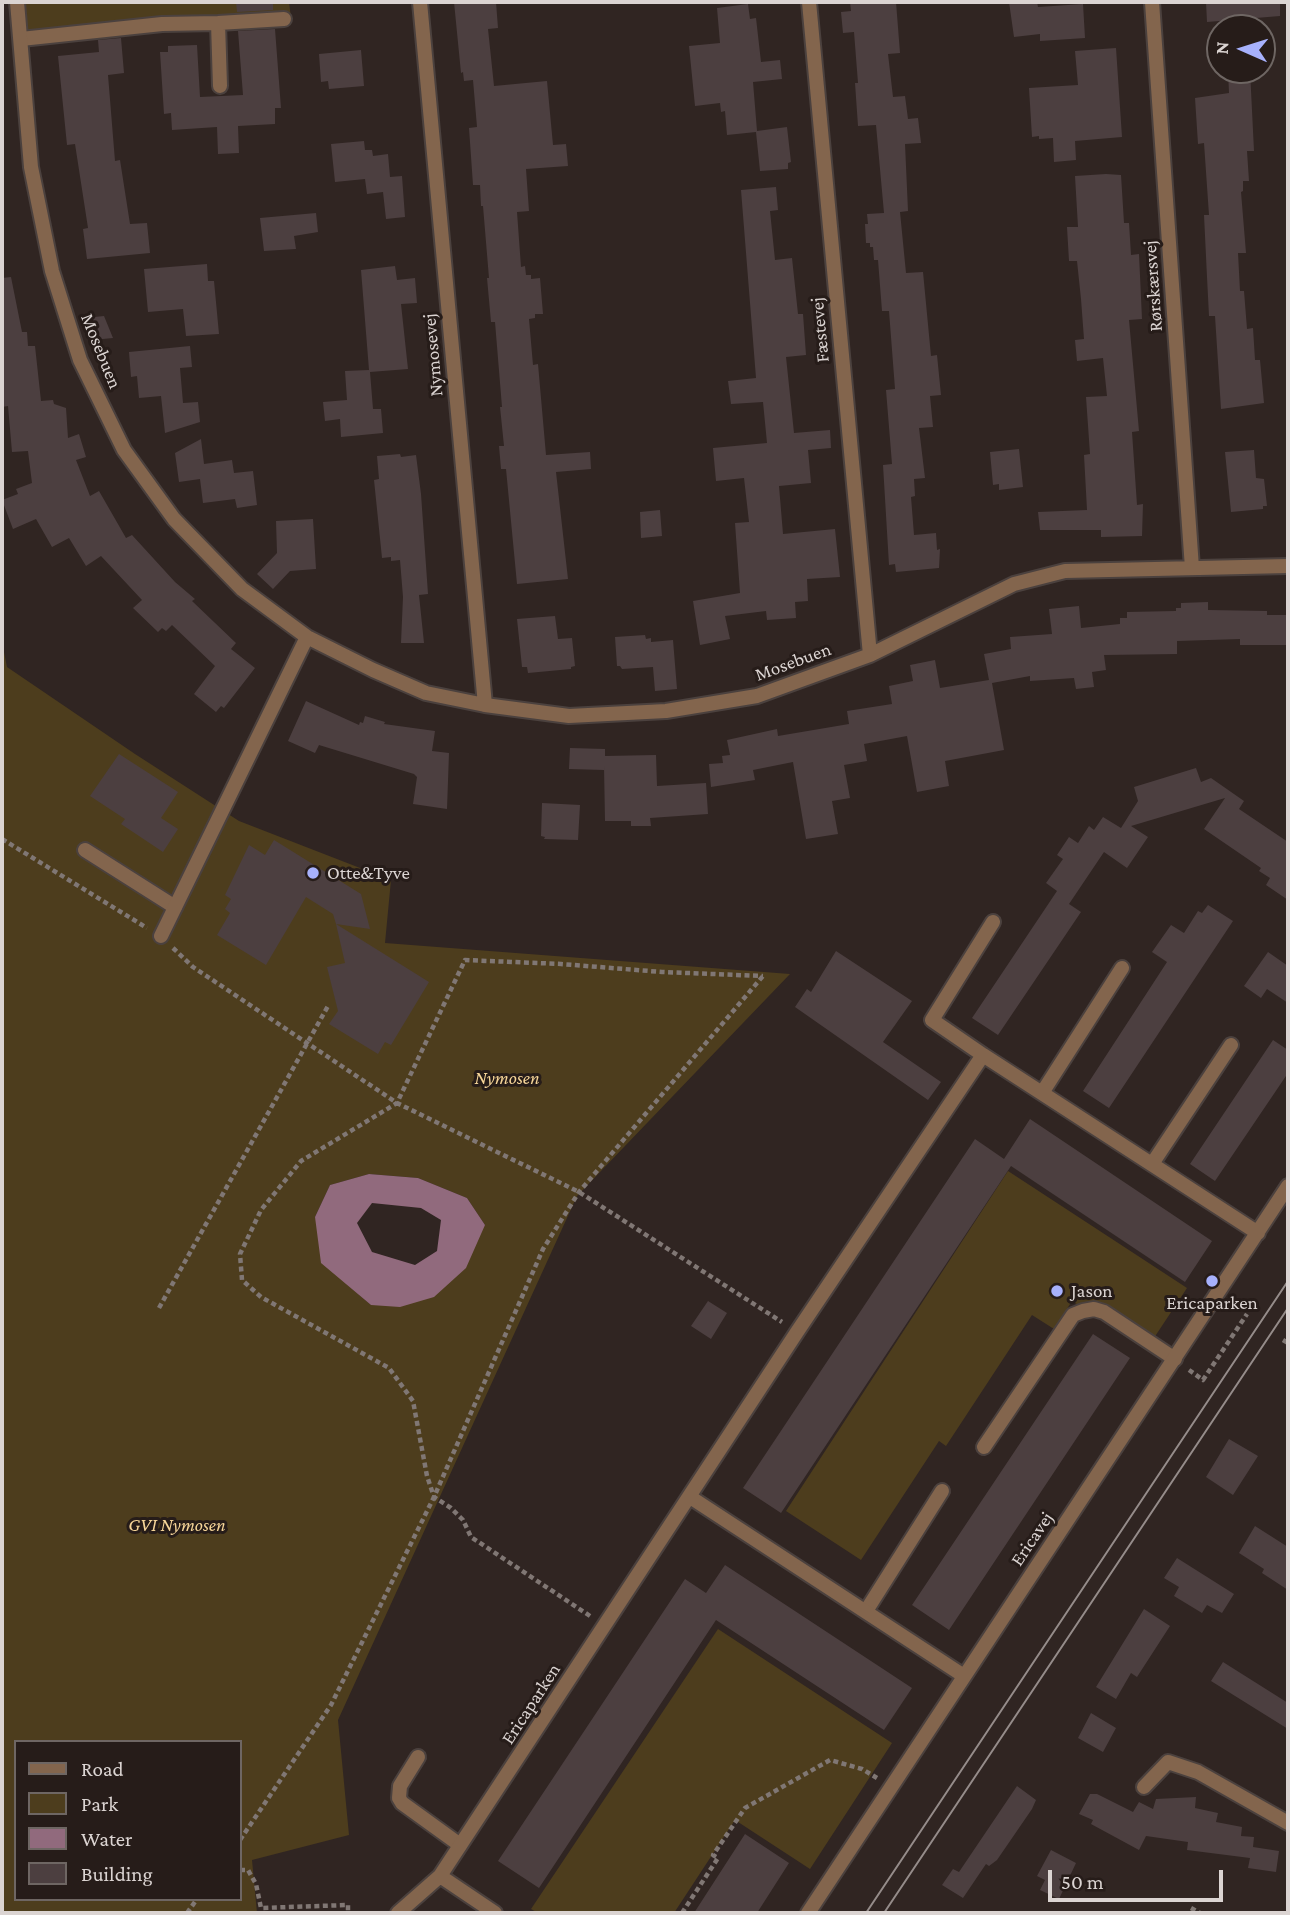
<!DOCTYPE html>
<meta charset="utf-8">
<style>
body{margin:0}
#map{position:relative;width:1290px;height:1915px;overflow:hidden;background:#302522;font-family:"Crimson Pro",serif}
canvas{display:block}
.frame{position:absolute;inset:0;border:4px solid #dbd4d2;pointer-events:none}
.legend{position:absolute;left:14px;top:1740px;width:228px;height:161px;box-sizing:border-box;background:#261c19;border:2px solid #6e6663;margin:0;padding:9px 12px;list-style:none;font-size:21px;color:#dbd4d2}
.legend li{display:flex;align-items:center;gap:14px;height:35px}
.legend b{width:35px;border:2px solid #6e6663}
.north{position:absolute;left:1206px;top:14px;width:70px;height:70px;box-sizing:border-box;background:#261c19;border:2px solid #6e6663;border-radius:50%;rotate:273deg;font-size:19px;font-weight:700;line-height:28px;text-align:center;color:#dbd4d2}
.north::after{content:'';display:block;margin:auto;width:24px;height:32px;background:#a7b1fc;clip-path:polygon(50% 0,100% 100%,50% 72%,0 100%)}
.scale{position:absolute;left:1048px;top:1870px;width:175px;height:32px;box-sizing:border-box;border:4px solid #dbd4d2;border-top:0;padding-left:9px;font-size:21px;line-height:24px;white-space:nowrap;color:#dbd4d2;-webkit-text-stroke:5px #261c19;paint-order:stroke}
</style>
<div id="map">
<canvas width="1290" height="1915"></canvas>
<div class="frame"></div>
<ul class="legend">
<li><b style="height:9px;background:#83654d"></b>Road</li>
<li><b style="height:19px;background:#4d3d1d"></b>Park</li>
<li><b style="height:19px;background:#916a7d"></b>Water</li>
<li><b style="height:19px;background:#4c3f40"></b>Building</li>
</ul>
<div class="north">N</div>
<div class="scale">50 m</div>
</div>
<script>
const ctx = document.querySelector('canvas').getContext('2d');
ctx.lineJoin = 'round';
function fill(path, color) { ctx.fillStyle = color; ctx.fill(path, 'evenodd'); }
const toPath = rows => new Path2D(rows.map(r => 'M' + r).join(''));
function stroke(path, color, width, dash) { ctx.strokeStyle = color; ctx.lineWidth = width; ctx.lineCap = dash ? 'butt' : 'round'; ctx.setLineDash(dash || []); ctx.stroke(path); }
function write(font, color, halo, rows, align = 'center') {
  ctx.font = font + ' "Crimson Pro",serif'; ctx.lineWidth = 6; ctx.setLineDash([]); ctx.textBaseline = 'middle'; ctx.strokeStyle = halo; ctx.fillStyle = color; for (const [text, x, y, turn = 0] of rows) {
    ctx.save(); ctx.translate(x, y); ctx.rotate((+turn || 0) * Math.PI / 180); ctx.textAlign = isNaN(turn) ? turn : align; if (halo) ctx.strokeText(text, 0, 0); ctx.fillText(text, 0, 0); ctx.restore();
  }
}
const green = toPath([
 [25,2,289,2,291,18,28,43],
 [2,642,7,667,135,754,239,821,391,880,385,943,790,974,577,1196,338,1720,349,1835,252,1860,257,1913,2,1913],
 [369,1174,418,1178,467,1198,485,1225,371,1305,349,1286,315,1217,330,1185],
 [16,1742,240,1742,240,1899,16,1899],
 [1008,1171,1187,1288,1146,1350,1072,1301,1054,1329,1032,1315,946,1446,939,1441,861,1560,786,1511],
 [718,1629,892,1743,810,1869,735,1820,674,1913,538,1913,531,1909]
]);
const water = toPath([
 [369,1174,418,1178,467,1198,485,1225,466,1268,434,1297,400,1307,371,1305,321,1263,315,1217,330,1185],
 [372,1203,421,1208,441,1220,437,1251,415,1265,372,1252,357,1223]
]);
const building = toPath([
 [236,2,273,2,273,10,237,12],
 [454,2,496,2,498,28,488,29,494,86,547,81,553,145,566,144,568,166,526,169,529,211,517,212,521,267,525,266,526,275,531,275,531,279,540,278,543,314,535,314,535,318,529,319,533,365,538,364,546,455,590,452,591,469,556,472,568,579,517,584,506,469,501,469,499,446,504,446,500,407,502,407,495,322,491,322,487,278,489,278,483,206,481,206,480,185,473,185,469,128,477,127,473,80,464,81,463,72,461,73],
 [850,2,896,2,900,53,888,54,893,97,905,96,908,119,918,118,921,143,905,144,908,211,900,212,906,273,923,272,931,356,937,355,941,395,930,396,933,427,919,428,925,478,914,479,915,496,911,497,914,535,936,533,937,550,940,549,939,568,896,572,895,564,889,565,883,465,892,464,886,390,895,389,889,311,882,311,878,260,874,260,873,247,870,247,870,243,866,243,865,224,868,224,867,214,884,213,876,125,858,126,855,83,858,83,854,32,843,33,841,12,851,11],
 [1009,2,1037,2,1038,7,1083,4,1085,38,1040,41,1040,34,1014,37],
 [1206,2,1280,2,1280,16,1207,22],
 [748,4,750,19,756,18,761,62,780,60,782,79,753,82,757,131,787,127,791,162,788,163,788,169,760,171,756,132,727,135,725,111,721,112,720,103,695,106,689,46,720,43,717,8],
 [275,29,281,108,275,108,275,124,238,126,239,153,218,154,217,127,172,130,171,113,164,114,160,52,168,52,168,46,197,45,200,97,243,95,238,31],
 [121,38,124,73,108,75,115,161,120,160,130,224,147,223,150,253,87,259,83,229,88,228,75,144,67,145,58,56,99,52,98,40],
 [1116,48,1122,137,1075,141,1076,160,1054,162,1053,138,1039,139,1039,136,1032,137,1029,88,1078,85,1075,51],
 [361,50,364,86,329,89,328,81,321,82,319,54],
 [1228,70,1250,70,1254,151,1247,151,1249,181,1243,181,1243,191,1241,192,1246,253,1238,253,1240,291,1244,291,1247,329,1253,328,1255,360,1260,360,1264,403,1221,409,1215,316,1209,316,1207,277,1204,215,1209,215,1204,143,1198,144,1195,98,1229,93],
 [364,141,365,150,372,150,373,156,388,154,390,177,402,176,405,217,386,219,383,192,367,194,365,179,335,182,331,144],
 [1106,174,1121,175,1124,223,1129,223,1131,255,1139,254,1142,319,1129,320,1139,431,1132,432,1137,505,1143,504,1142,536,1101,537,1101,530,1040,530,1038,512,1087,510,1084,455,1090,454,1086,397,1107,396,1103,358,1077,361,1075,340,1084,339,1081,299,1077,261,1069,261,1067,227,1078,227,1075,176],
 [776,187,778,210,770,211,775,260,792,258,798,314,803,314,806,355,786,357,794,433,830,430,831,448,808,450,811,483,779,486,783,534,835,529,840,577,807,579,808,601,795,602,796,618,767,620,766,611,725,616,730,639,700,645,693,601,740,593,735,523,749,522,744,478,716,481,713,448,767,443,763,402,731,404,728,381,756,378,741,190],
 [316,213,318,232,294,236,296,249,264,251,260,218],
 [207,264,208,281,214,281,219,334,186,336,183,309,148,312,144,269],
 [395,266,397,280,415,278,417,303,401,304,408,369,370,372,373,409,381,409,383,433,341,437,340,419,325,421,323,402,347,400,345,371,369,370,361,270],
 [11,277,22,332,27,332,28,346,35,346,41,401,53,400,54,404,66,408,68,438,79,434,86,457,76,460,90,496,99,491,126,538,132,535,175,582,195,599,192,601,236,643,231,649,255,668,224,708,221,706,216,712,194,694,215,666,172,625,166,631,162,628,158,632,133,608,142,600,101,556,86,566,69,538,52,547,36,519,13,529,2,500,18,494,16,489,32,483,28,451,12,452,8,406,2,407,2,278],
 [104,316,113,338,92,340,85,318],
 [190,346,192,367,180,368,183,403,198,402,200,422,165,433,161,396,139,398,137,376,131,377,129,352],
 [201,439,204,464,232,460,234,473,253,471,257,505,237,508,235,499,203,503,200,479,179,482,175,453],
 [1019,449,1023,487,999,490,999,484,993,485,990,452],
 [1254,450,1256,478,1264,479,1267,506,1263,506,1263,509,1231,512,1225,452],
 [400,454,401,457,416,455,421,494,428,594,419,595,424,643,401,643,403,597,400,560,391,561,391,557,382,558,374,480,379,479,377,456],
 [660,510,662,536,641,538,640,512],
 [313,519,316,569,290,571,273,589,257,574,277,553,276,521],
 [1208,602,1208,610,1267,611,1267,615,1288,615,1288,645,1240,645,1240,639,1177,641,1177,654,1104,655,1106,670,1092,672,1094,687,1076,689,1074,678,1030,681,1030,676,992,683,1004,750,945,761,949,786,917,792,907,736,864,744,867,761,844,765,850,798,832,801,838,834,806,839,793,762,753,770,755,780,711,787,709,764,723,763,722,756,730,755,727,740,777,729,778,736,849,724,847,711,892,704,889,686,913,681,910,665,935,660,940,688,989,680,984,654,1011,649,1010,637,1052,634,1049,609,1079,606,1081,628,1120,624,1120,618,1127,618,1127,612,1176,611,1176,608,1181,608,1181,603],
 [555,616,558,639,572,638,575,666,571,667,571,669,528,673,527,667,522,667,517,619],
 [645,635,646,639,651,638,651,642,673,640,677,689,655,691,653,667,622,669,620,666,617,666,615,637],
 [306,701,359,725,360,722,363,723,365,716,385,722,384,724,435,731,432,751,449,753,447,809,413,804,417,777,414,774,319,745,315,753,288,741],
 [570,748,605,749,605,756,656,755,657,786,706,783,708,814,650,818,651,826,631,826,631,821,605,821,604,766,604,770,569,769],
 [119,754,178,792,161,818,178,829,163,852,121,824,125,819,90,796],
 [1196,768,1201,782,1211,778,1244,801,1239,809,1288,842,1288,900,1266,885,1270,878,1259,871,1261,868,1204,829,1225,798,1131,826,1148,837,1127,868,1104,852,1069,904,1081,912,998,1035,972,1018,1057,891,1046,883,1063,859,1057,855,1069,837,1078,843,1089,826,1094,830,1103,817,1121,828,1138,801,1134,787],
 [542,803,580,805,578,840,544,839,545,837,541,836],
 [274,840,361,894,370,929,336,924,333,914,306,897,266,965,217,935,230,913,225,909,231,899,225,895,249,845,265,855],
 [1208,905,1233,921,1109,1108,1083,1091,1167,962,1152,952,1171,925,1184,933,1198,911,1202,913],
 [336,924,429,982,391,1045,385,1042,378,1054,329,1024,338,1011,327,967,345,963],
 [836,951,912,1001,883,1042,941,1082,928,1100,795,1007,807,989,811,992],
 [1268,952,1288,966,1288,1003,1267,989,1261,998,1244,986],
 [1273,1040,1288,1050,1288,1073,1215,1181,1190,1164],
 [1030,1119,1212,1241,1185,1282,1011,1166,781,1513,743,1488,975,1139,1004,1159],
 [708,1301,727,1313,711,1339,691,1326],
 [1093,1334,1130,1358,949,1630,912,1605],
 [1229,1439,1258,1456,1233,1495,1206,1477],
 [1255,1526,1288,1547,1288,1590,1262,1573,1264,1569,1239,1553],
 [1177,1558,1234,1594,1222,1613,1207,1605,1202,1613,1174,1596,1179,1587,1164,1578],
 [725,1565,912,1688,884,1730,716,1620,539,1888,498,1861,685,1579,706,1593],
 [1144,1609,1170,1626,1137,1677,1131,1673,1116,1699,1096,1687],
 [1223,1662,1288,1703,1288,1729,1211,1681],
 [1091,1713,1116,1728,1103,1752,1078,1738],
 [1017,1786,1036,1800,1032,1809,997,1860,989,1866,986,1864,963,1898,942,1885,953,1869,959,1872],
 [1090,1794,1097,1794,1133,1812,1139,1802,1153,1809,1156,1799,1196,1797,1195,1808,1218,1813,1216,1822,1242,1827,1241,1836,1254,1837,1253,1847,1279,1851,1276,1872,1248,1868,1250,1858,1187,1850,1188,1842,1146,1836,1139,1850,1091,1824,1093,1820,1079,1814],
 [745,1834,789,1863,757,1913,694,1913],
 [1051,1850,1076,1863,1059,1899,1040,1890,1045,1880,1037,1876]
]);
const path = toPath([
 [2,839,147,928],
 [173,948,193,967,397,1103,579,1192,782,1322],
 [159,1308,328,1006],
 [1283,1340,1288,1343],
 [1189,1370,1203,1380,1247,1314],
 [590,1616,471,1537,463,1520,451,1508,434,1497,427,1476,413,1401,389,1368,261,1297,242,1280,240,1254,261,1210,301,1161,397,1103,465,960,561,964,662,972,763,976],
 [240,1840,331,1705,434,1497,543,1249,579,1192,763,976],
 [240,1870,248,1870,256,1884,261,1908,348,1905,348,1913],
 [1191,1908,1200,1913],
 [187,1913,197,1899],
 [682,1913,718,1858,713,1855,745,1808,830,1760,862,1769,877,1778]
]);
const lane = toPath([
 [218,23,220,86],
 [21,39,162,24,218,23,284,19],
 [85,850,175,907],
 [984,1447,1073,1315,1083,1311,1094,1309,1104,1312,1175,1359],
 [866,1611,942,1491],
 [418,1757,400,1786,399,1798,402,1803,460,1845]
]);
const street = toPath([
 [17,2,31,167,52,271,80,360,124,450,174,519,242,589,307,637,373,670,426,693,485,705,569,716,666,711,757,696,870,655,1014,584,1065,571,1288,566],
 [420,2,485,705],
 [809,2,870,655],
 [1152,2,1192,568],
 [161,936,307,637],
 [983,1055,932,1020,993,922],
 [1042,1093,1122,968],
 [1152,1164,1231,1045],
 [690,1497,964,1676],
 [1144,1787,1168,1762,1198,1772,1288,1823],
 [440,1876,495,1913],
 [398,1913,440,1876,797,1332,983,1055,1258,1233],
 [808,1913,1288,1186]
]);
const tram = toPath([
 [866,1913,1288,1281],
 [884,1913,1288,1308]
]);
const markers = [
 [313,873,7,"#a7b1fc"],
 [1212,1281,7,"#a7b1fc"],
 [1057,1291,7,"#a7b1fc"]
];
const streetNames = [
 ["Rørskærsvej",1153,286,-94],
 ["Fæstevej",820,330,-95],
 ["Mosebuen",101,351,68],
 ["Nymosevej",433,355,-95],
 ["Mosebuen",793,662,-20],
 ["Ericavej",1032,1539,-56],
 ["Ericaparken",531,1704,-57]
];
const poiNames = [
 ["Otte&Tyve",327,873],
 ["Jason",1071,1291],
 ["Ericaparken",1212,1303,"center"]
];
const parkNames = [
 ["Nymosen",507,1078],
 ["GVI Nymosen",177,1525]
];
fill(green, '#4d3d1d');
fill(water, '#916a7d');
fill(building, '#4c3f40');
stroke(lane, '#4b413e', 18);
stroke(street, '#4b413e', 18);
stroke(path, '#807774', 4.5, [5, 3.5]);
stroke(lane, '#83654d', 14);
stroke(street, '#83654d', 14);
stroke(tram, '#958c8a', 2);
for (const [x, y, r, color] of markers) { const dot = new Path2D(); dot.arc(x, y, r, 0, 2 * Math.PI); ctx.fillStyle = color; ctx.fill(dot); stroke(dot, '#261c19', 2.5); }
write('19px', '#dbd4d2', '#261c19', streetNames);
write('19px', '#dbd4d2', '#261c19', poiNames, 'left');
write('italic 19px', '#f6d598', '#261c19', parkNames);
</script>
